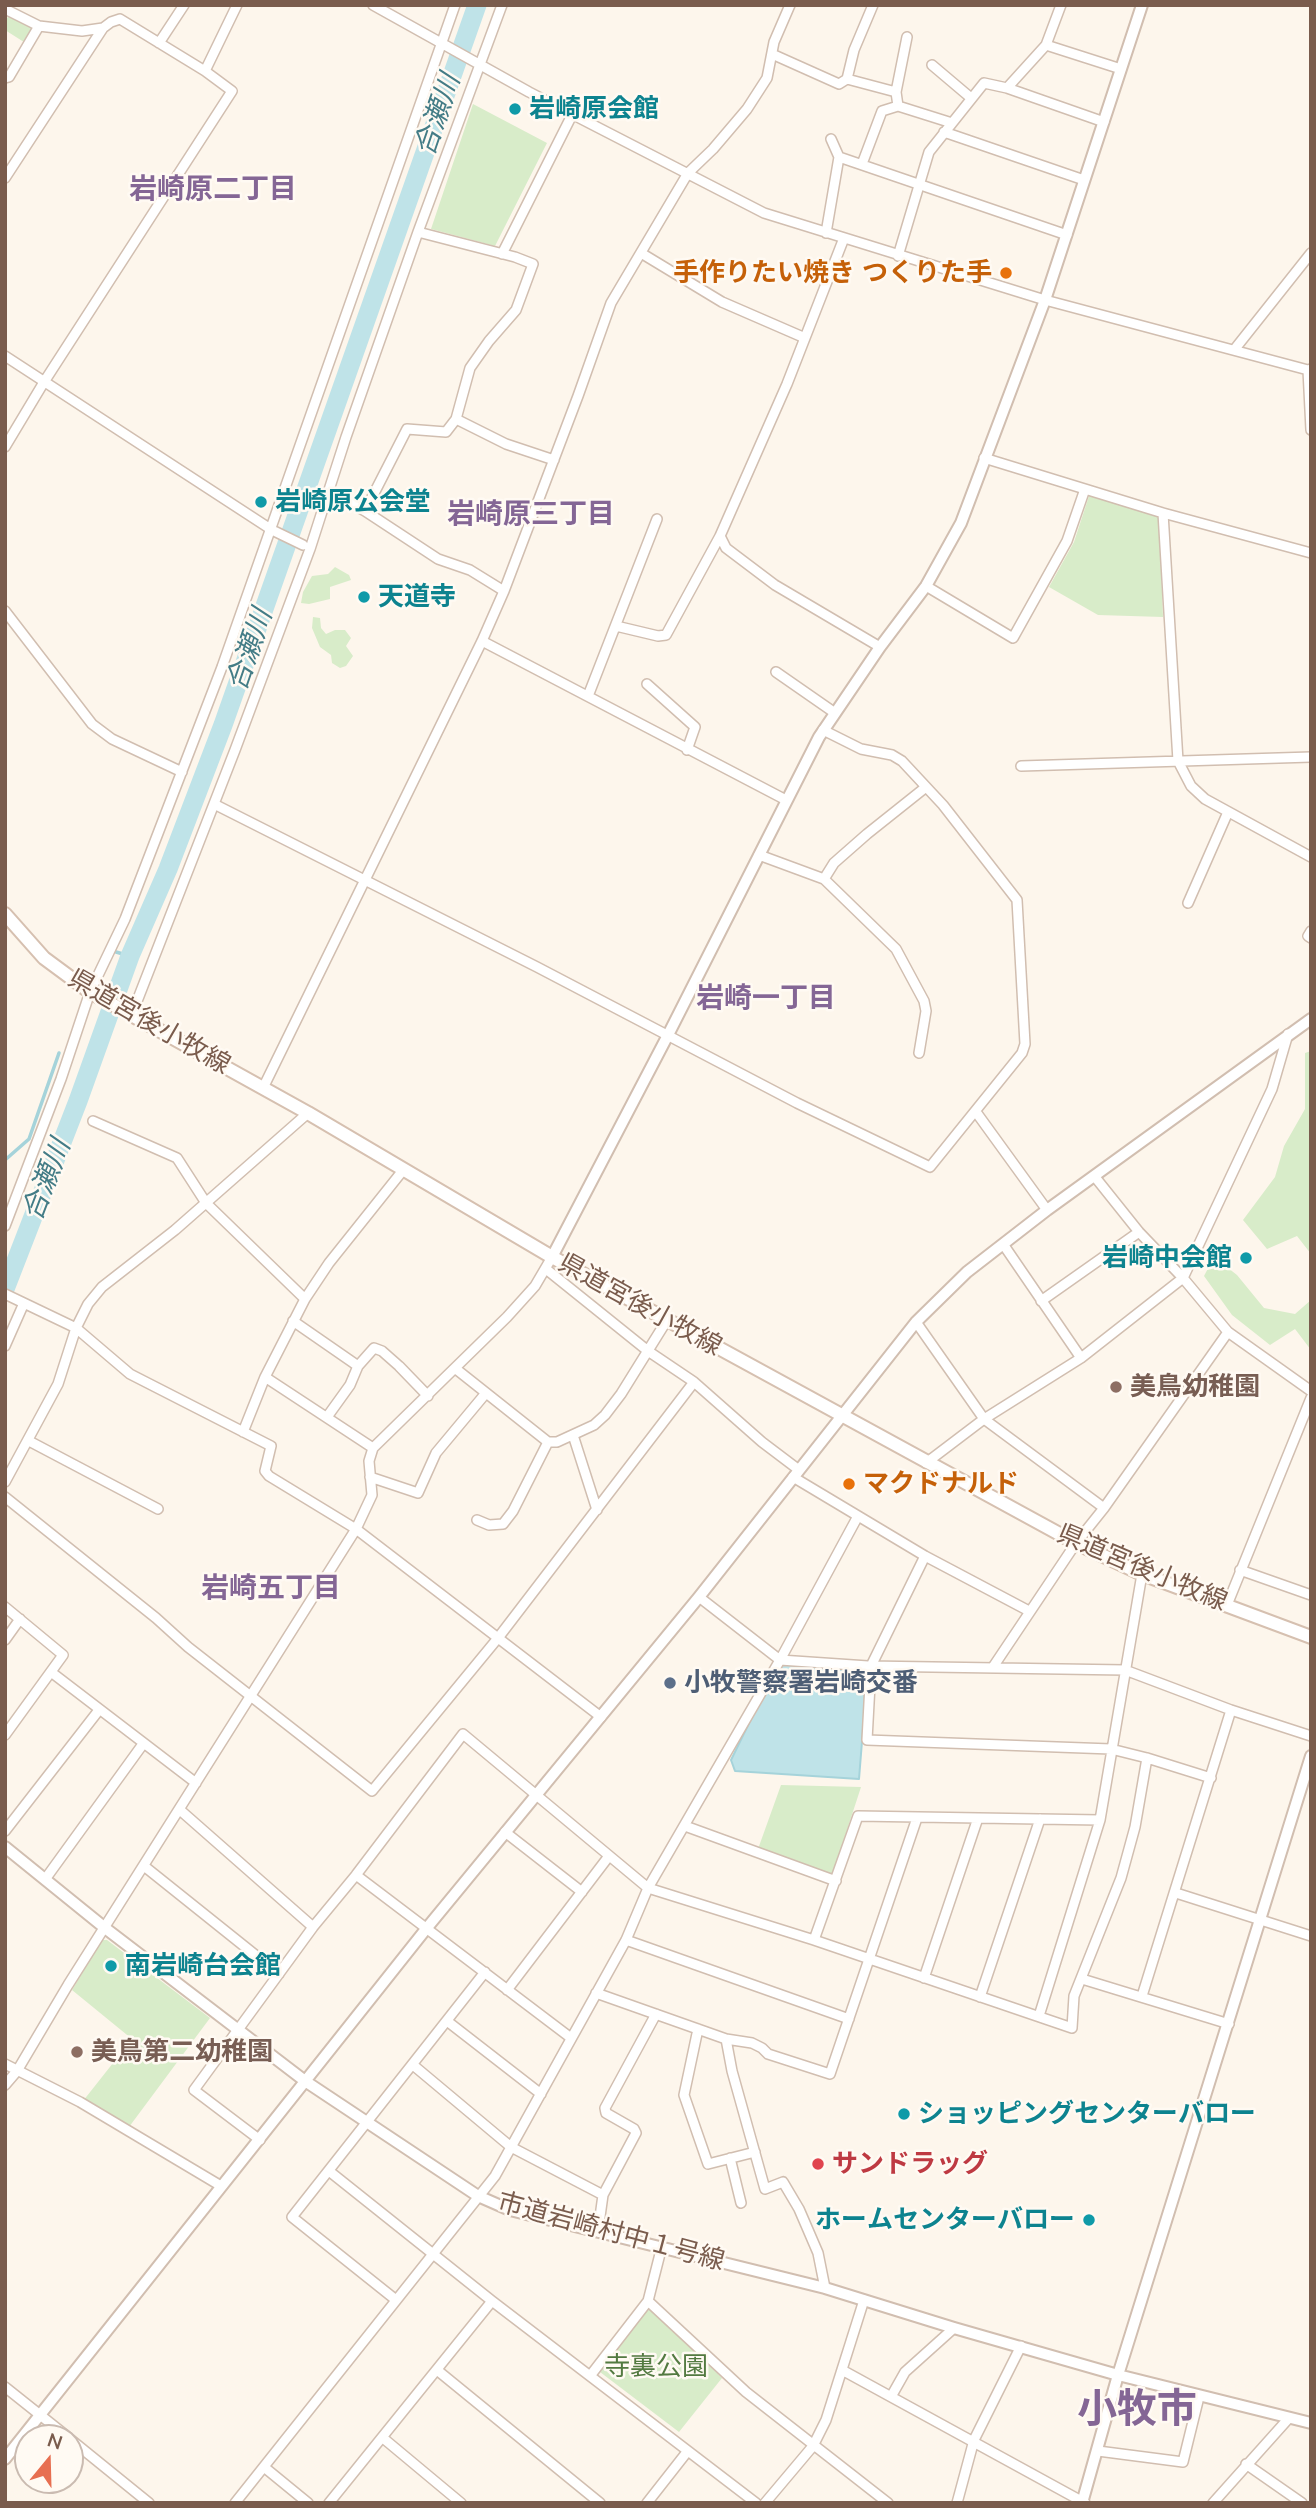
<!DOCTYPE html>
<meta charset="utf-8">
<style>
body{margin:0}
#map{position:relative;width:1316px;height:2508px;overflow:hidden;background:#fdf6ec;font-family:Mulish,sans-serif}
canvas{display:block}
.frame{position:absolute;inset:0;border:7px solid #7a5c4d;pointer-events:none}
.north{position:absolute;left:14px;top:2424px;width:70px;height:70px;box-sizing:border-box;background:#fffaf3;border:2px solid #cabbb1;border-radius:50%;rotate:19deg;font-size:19px;font-weight:700;line-height:28px;text-align:center;color:#7a5c4d}
.north::after{content:'';display:block;margin:auto;width:24px;height:32px;background:#e76f51;clip-path:polygon(50% 0,100% 100%,50% 72%,0 100%)}
</style>
<div id="map">
<canvas width="1316" height="2508"></canvas>
<div class="frame"></div>
<div class="north">N</div>
</div>
<script>
const ctx = document.querySelector('canvas').getContext('2d');
ctx.lineJoin = 'round';
function fill(path, color) { ctx.fillStyle = color; ctx.fill(path, 'evenodd'); }
const toPath = rows => new Path2D(rows.map(r => 'M' + r).join(''));
function stroke(path, color, width, dash) { ctx.strokeStyle = color; ctx.lineWidth = width; ctx.lineCap = dash ? 'butt' : 'round'; ctx.setLineDash(dash || []); ctx.stroke(path); }
function write(font, color, halo, rows, align = 'center') {
  ctx.font = font + ' Mulish,"Noto Sans JP",sans-serif'; ctx.lineWidth = 5; ctx.setLineDash([]); ctx.textBaseline = 'middle'; ctx.strokeStyle = halo; ctx.fillStyle = color; for (const [text, x, y, turn = 0] of rows) {
    ctx.save(); ctx.translate(x, y); ctx.rotate((+turn || 0) * Math.PI / 180); ctx.textAlign = isNaN(turn) ? turn : align; if (halo) ctx.strokeText(text, 0, 0); ctx.fillText(text, 0, 0); ctx.restore();
  }
}
const green = toPath([
 [10,13,35,26,27,44,5,30,5,22],
 [473,104,547,143,495,246,431,229],
 [1089,496,1159,516,1163,617,1098,615,1049,587,1074,542],
 [335,567,349,575,351,580,330,587,330,599,309,604,301,603,303,592,312,576,328,574],
 [313,617,320,618,321,628,326,634,335,630,345,630,351,638,346,646,353,656,346,666,340,668,332,663,331,655,320,647,312,628],
 [1311,1051,1311,1254,1297,1236,1267,1249,1243,1220,1275,1177,1284,1146,1305,1109,1305,1053],
 [1214,1257,1237,1275,1264,1308,1295,1314,1311,1300,1311,1350,1295,1329,1270,1345,1232,1315,1204,1276],
 [781,1785,861,1787,832,1876,758,1849],
 [102,1940,107,1940,210,2018,129,2127,83,2101,132,2039,72,1990],
 [649,2308,722,2378,679,2432,600,2372]
]);
const water = toPath([
 [780,1660,868,1666,859,1779,735,1771,731,1760,780,1660]
]);
const stream = toPath([
 [116,952,130,956],
 [5,1160,29,1139,59,1053]
]);
const river = toPath([
 [5,1289,78,1101,130,956,168,869,223,725,477,5]
]);
const minor = toPath([
 [373,5,529,92,764,213,1045,300,1308,370,1311,369],
 [5,9,39,26,82,31,103,28],
 [159,43,184,5],
 [1046,45,1121,69],
 [772,54,839,84,847,79,896,92,898,106],
 [932,65,971,98],
 [205,71,237,5],
 [5,78,9,77,39,26],
 [847,79,854,50,873,5],
 [1007,88,1104,122],
 [896,92,907,37],
 [944,132,1084,180],
 [831,139,839,157,1067,235],
 [862,164,882,111,898,106,952,123],
 [5,178,103,28,111,22,120,19,205,71,232,91,44,382,5,447],
 [826,233,839,157],
 [844,238,787,384,720,536,726,548,775,585,880,647],
 [641,253,722,302,805,338],
 [502,254,572,115],
 [898,256,929,152,984,83,1007,88,1046,45,1061,5],
 [1234,350,1311,253],
 [5,356,272,530,303,545],
 [1308,370,1311,430],
 [456,419,506,444,554,460],
 [984,458,1163,513,1311,553],
 [329,491,365,511,438,559,470,570,504,591],
 [365,511,407,429,446,432,456,419,470,368,489,341,516,310,533,264,515,257,418,232],
 [1163,513,1178,761,1191,786,1205,799,1311,857],
 [926,586,1013,638,1067,541,1085,489],
 [5,611,92,724,112,739,182,772],
 [616,626,658,636,666,635,720,536],
 [482,641,786,800],
 [776,672,835,713],
 [647,684,695,727,687,750],
 [588,696,657,519],
 [1021,766,1311,757],
 [214,804,537,967,797,1103,930,1167,1022,1053,1025,1044,1017,900,943,805,902,761,892,755,861,749,823,730],
 [759,855,824,879,896,949,924,1001,926,1011,919,1053],
 [824,879,834,863,867,834,926,787],
 [1188,903,1228,812],
 [1311,931,1308,936,1311,938],
 [132,1014,235,750,310,549,346,437,418,232,502,5],
 [263,1088,482,641,504,591,578,396,611,303,688,173,713,149,747,109,767,78,774,42,790,5],
 [976,1112,1047,1210],
 [93,1121,177,1158,206,1203,305,1299],
 [1095,1177,1139,1232,1183,1278,1228,1332,1311,1391],
 [5,1226,61,1079,90,992,125,919,222,667,455,5],
 [1003,1244,1081,1358],
 [546,1269,648,1351,694,1382,762,1442,799,1470],
 [5,1294,76,1328,130,1374,271,1446,265,1471,269,1476,356,1529,601,1717],
 [1041,1301,1139,1232],
 [293,1321,358,1366],
 [916,1322,984,1419,1104,1508],
 [5,1346,24,1303],
 [456,1369,548,1442,557,1442,594,1425,605,1415,621,1394,667,1320],
 [265,1377,373,1448],
 [327,1417,350,1385,358,1366,374,1348,382,1351,399,1366,428,1396],
 [243,1432,265,1377,305,1299,329,1263,404,1169],
 [573,1435,597,1510],
 [29,1441,158,1509],
 [926,1463,984,1419,1081,1358,1183,1278,1272,1089,1288,1034],
 [370,1477,418,1493,436,1453,486,1393],
 [793,1477,925,1556,1029,1611],
 [5,1482,58,1384,76,1328,88,1304,102,1287,175,1230,308,1113],
 [5,1497,156,1618,188,1647,372,1791,498,1638,694,1382],
 [477,1520,489,1525,503,1524,513,1511,548,1442],
 [925,1556,871,1666,867,1740,1111,1749,1147,1758,1211,1778],
 [1240,1570,1311,1595],
 [699,1597,780,1660,868,1666,1125,1670,1231,1710,1311,1736],
 [1227,1605,1311,1398],
 [5,1607,63,1655,5,1735],
 [5,1640,20,1619],
 [993,1667,1076,1543,1104,1508,1228,1332],
 [51,1672,196,1783],
 [180,1810,313,1927],
 [685,1826,836,1881],
 [5,1831,99,1710],
 [505,1832,582,1892],
 [144,1866,279,1974],
 [356,1875,571,2038],
 [46,1878,143,1744],
 [1176,1893,1311,1936],
 [626,1940,849,2019],
 [814,1940,858,1816,1100,1820],
 [924,1978,978,1818],
 [1082,1979,1229,2024],
 [507,1990,609,1856],
 [596,1993,726,2039,752,2043,762,2048,768,2054,830,2074,917,1818],
 [1142,1996,1231,1710],
 [980,1997,1040,1819],
 [1039,2016,1100,1820,1142,1574],
 [447,2021,541,2094],
 [698,2029,684,2095,708,2164,755,2152],
 [726,2039,732,2071,765,2189,783,2182,799,2209,818,2253,825,2288],
 [5,2064,80,2102,221,2186],
 [413,2065,511,2147,603,2195],
 [5,2085,17,2071,68,1985,356,1529,372,1495,369,1461,373,1448,507,1317,535,1286,552,1257],
 [260,2140,194,2090,313,1927,356,1875,463,1734,648,1888,814,1940,1072,2028,1074,1996,1121,1878,1135,1827,1147,1758],
 [730,2158,741,2203],
 [329,2171,492,2301,756,2503],
 [598,2231,603,2195,636,2133,634,2129,606,2113,605,2108,656,2014],
 [396,2300,292,2217,485,1972],
 [648,2301,746,2392,888,2503],
 [437,2370,600,2503],
 [842,2370,1085,2503],
 [590,2376,648,2301,662,2246],
 [5,2387,69,2438],
 [892,2395,905,2372,954,2328],
 [383,2438,461,2503],
 [70,2439,149,2503],
 [1098,2451,1183,2462,1199,2397],
 [1246,2464,1302,2503],
 [264,2467,308,2503],
 [235,2503,495,2176,626,1940,648,1888,780,1660,858,1516],
 [329,2503,492,2301],
 [647,2503,687,2452],
 [765,2503,813,2446,826,2420,864,2300],
 [957,2503,974,2440,1021,2346],
 [1213,2503,1289,2418]
]);
const tertiary = toPath([
 [552,1257,668,1035,819,737,880,647,926,586,961,523,1045,300,1142,5],
 [5,1847,105,1928,305,2081,478,2196,510,2210,825,2288,954,2328,1118,2375,1311,2423],
 [5,2459,426,1929,699,1597,916,1322,967,1272,1047,1210,1311,1019],
 [1082,2503,1118,2375,1311,1756]
]);
const secondary = toPath([
 [5,914,44,958,90,992,308,1113,552,1257,1076,1543,1142,1574,1311,1637]
]);
const markers = [
 [515,109,7,"#0f9aa8"],
 [1006,273,7,"#e8710a"],
 [261,502,7,"#0f9aa8"],
 [364,597,7,"#0f9aa8"],
 [1246,1258,7,"#0f9aa8"],
 [1116,1387,7,"#8d6e63"],
 [849,1484,7,"#e8710a"],
 [670,1683,7,"#5c6f8a"],
 [111,1966,7,"#0f9aa8"],
 [77,2052,7,"#8d6e63"],
 [904,2114,7,"#0f9aa8"],
 [818,2164,7,"#e0444e"],
 [1089,2220,7,"#0f9aa8"]
];
const cultureNames = [
 ["岩崎原会館",529,109],
 ["岩崎原公会堂",275,502],
 ["天道寺",378,597],
 ["岩崎中会館",1232,1258,"right"],
 ["南岩崎台会館",125,1966],
 ["ショッピングセンターバロー",918,2114],
 ["ホームセンターバロー",1075,2220,"right"]
];
const foodNames = [
 ["手作りたい焼き つくりた手",992,273],
 ["マクドナルド",863,1484,"left"]
];
const streetNames = [
 ["県道宮後小牧線",149,1022,30],
 ["県道宮後小牧線",640,1305,29],
 ["県道宮後小牧線",1142,1568,23],
 ["市道岩崎村中１号線",611,2232,15]
];
const educationNames = [
 ["美鳥幼稚園",1130,1387],
 ["美鳥第二幼稚園",91,2052]
];
const serviceNames = [
 ["小牧警察署岩崎交番",684,1683]
];
const healthNames = [
 ["サンドラッグ",832,2164]
];
const parkNames = [
 ["寺裏公園",656,2367]
];
const waterNames = [
 ["合瀬川",438,115,-71],
 ["合瀬川",250,650,-71],
 ["合瀬川",47,1180,-69]
];
const neighbourhoodNames = [
 ["岩崎原二丁目",213,190],
 ["岩崎原三丁目",531,515],
 ["岩崎一丁目",766,999],
 ["岩崎五丁目",271,1589]
];
const townNames = [
 ["小牧市",1137,2410]
];
fill(green, '#d8ecc9');
fill(water, '#bfe3e8');
stroke(water, '#a5d3da', 2);
stroke(stream, '#a5d3da', 3.5);
stroke(river, '#bfe3e8', 19);
stroke(minor, '#d1beb0', 12);
stroke(tertiary, '#d1beb0', 14);
stroke(secondary, '#d6c0b0', 16);
stroke(minor, '#fff', 9);
stroke(tertiary, '#fff', 10);
stroke(secondary, '#fff', 12);
for (const [x, y, r, color] of markers) { const dot = new Path2D(); dot.arc(x, y, r, 0, 2 * Math.PI); ctx.fillStyle = color; ctx.fill(dot); stroke(dot, '#fffaf3', 2.5); }
write('bold 26px', '#0d838f', '#fffaf3', cultureNames, 'left');
write('bold 26px', '#c56008', '#fffaf3', foodNames, 'right');
write('26px', '#7a5c4d', '#fffaf3', streetNames);
write('bold 26px', '#785e54', '#fffaf3', educationNames, 'left');
write('bold 26px', '#4e5e75', '#fffaf3', serviceNames, 'left');
write('bold 26px', '#be3a42', '#fffaf3', healthNames, 'left');
write('26px', '#537a41', '#fffaf3', parkNames);
write('italic 28px', '#437c86', '#fffaf3', waterNames);
write('bold 28px', '#846695', '#fffaf3', neighbourhoodNames);
write('bold 40px', '#846695', '#fffaf3', townNames);
</script>
